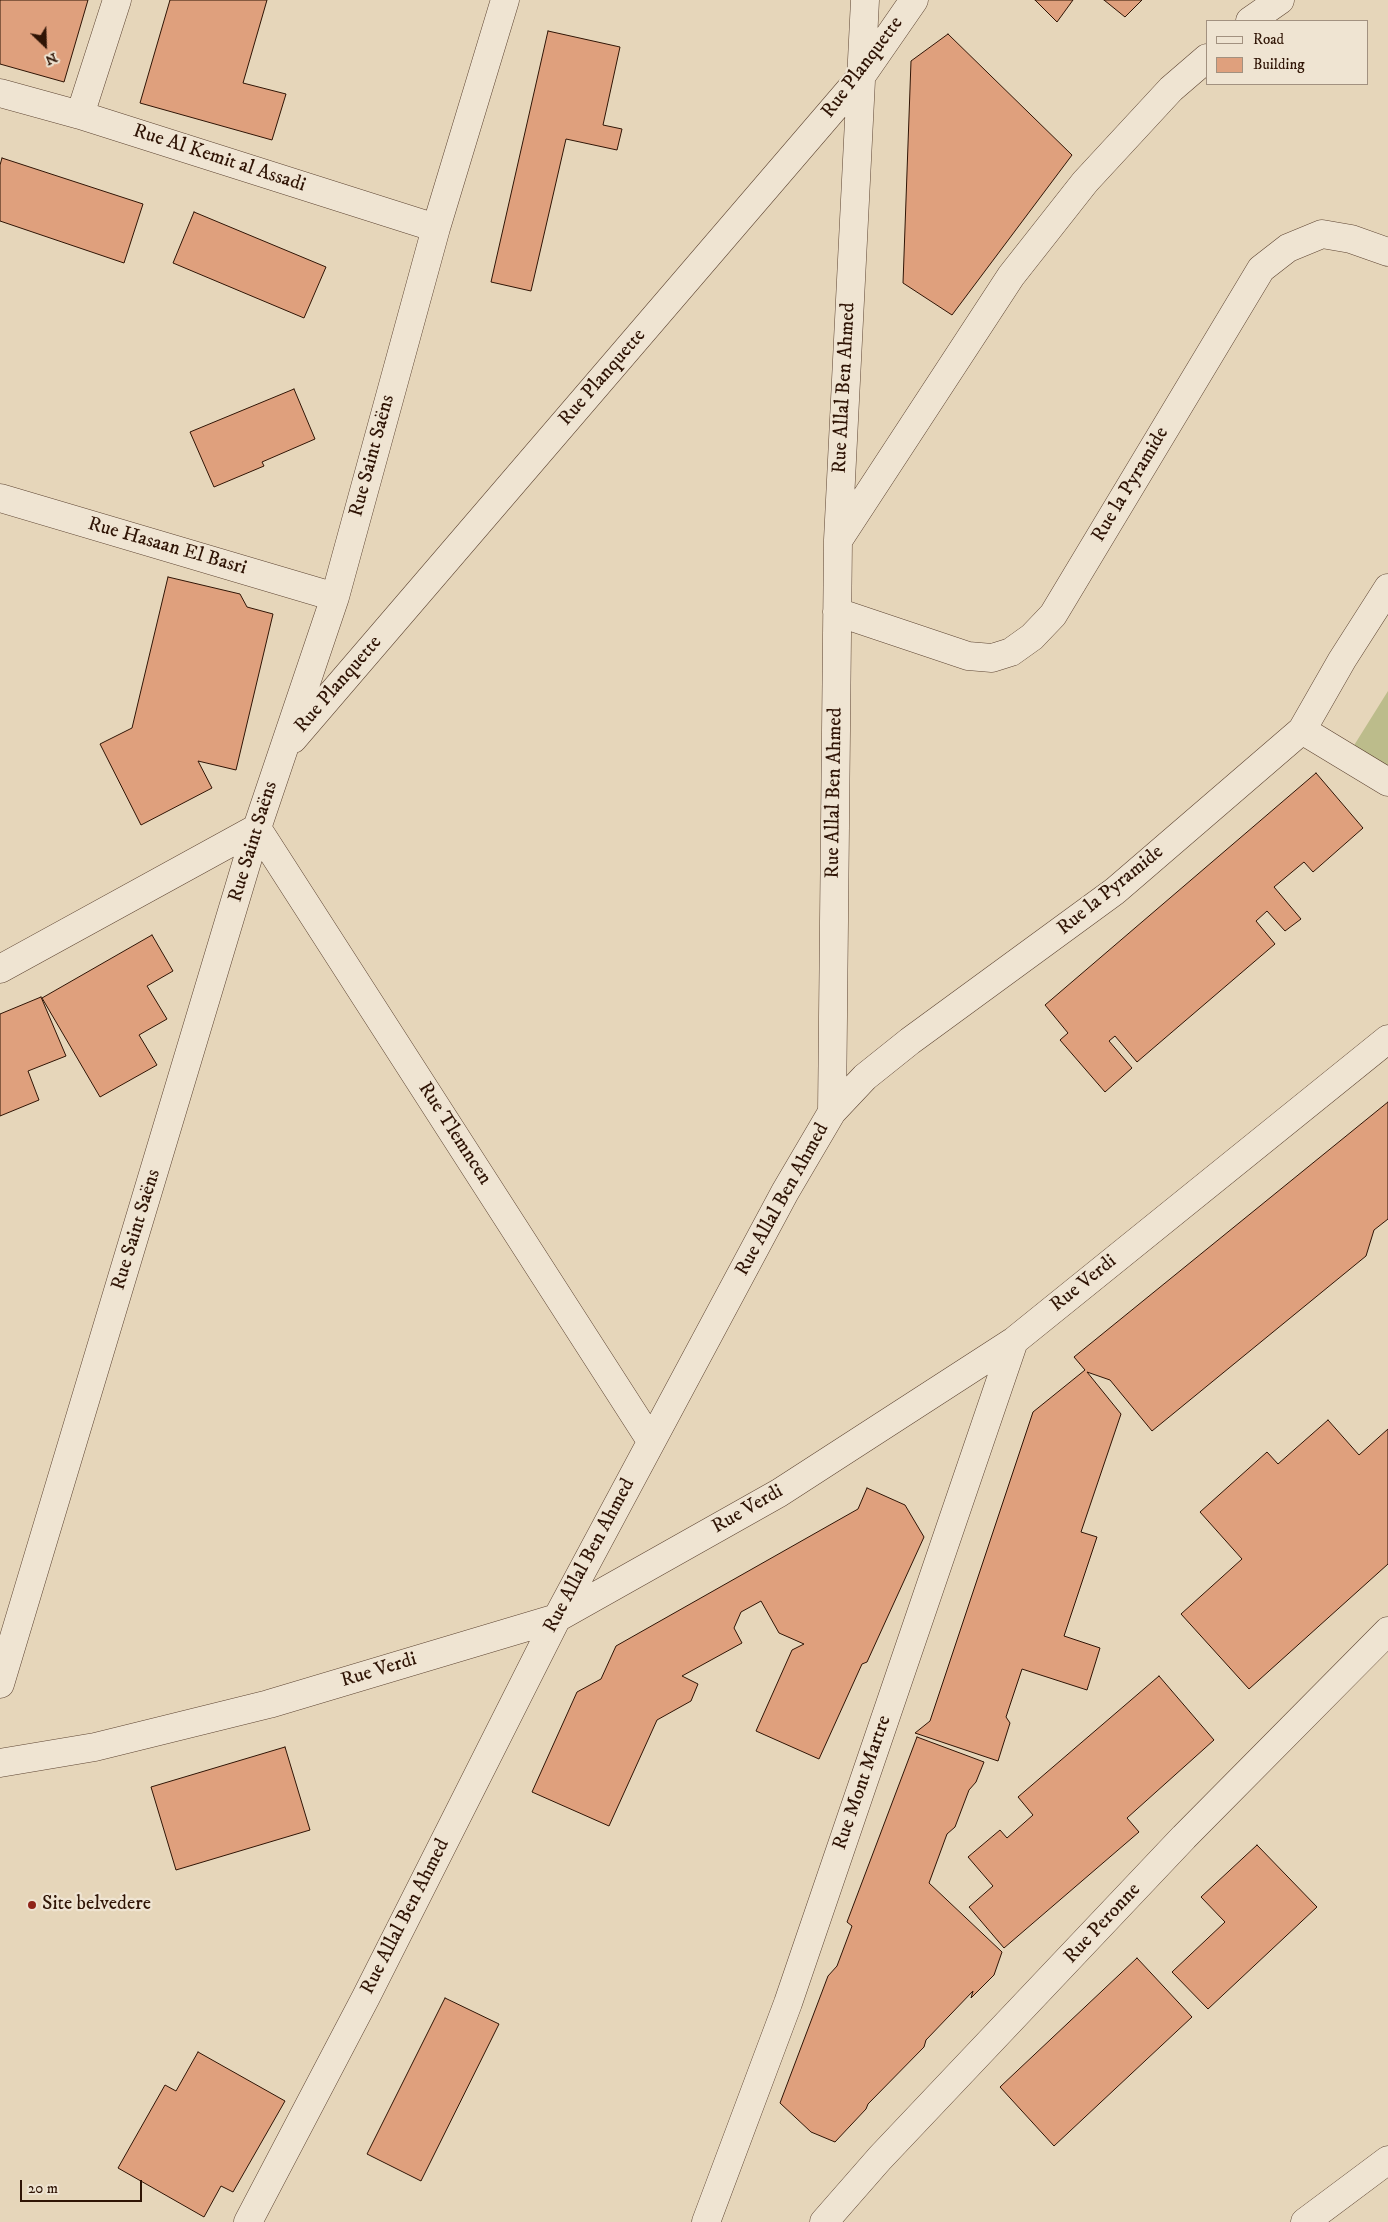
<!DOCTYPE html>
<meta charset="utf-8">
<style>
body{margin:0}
#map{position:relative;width:1388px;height:2222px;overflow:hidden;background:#e6d6ba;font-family:"IM FELL DW Pica",serif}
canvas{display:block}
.legend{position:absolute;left:1206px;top:20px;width:162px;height:65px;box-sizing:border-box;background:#efe4d2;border:1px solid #a29180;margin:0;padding:6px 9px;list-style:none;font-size:15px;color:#2f1405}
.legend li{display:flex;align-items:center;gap:10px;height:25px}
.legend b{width:25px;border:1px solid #a29180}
.north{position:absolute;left:20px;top:20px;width:50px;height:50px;-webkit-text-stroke:4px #efe4d2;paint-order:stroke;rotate:156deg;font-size:14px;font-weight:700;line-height:20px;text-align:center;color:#2f1405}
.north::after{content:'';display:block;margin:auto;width:18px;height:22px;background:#2f1405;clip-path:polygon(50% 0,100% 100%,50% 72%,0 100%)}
.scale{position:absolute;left:20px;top:2180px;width:122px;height:22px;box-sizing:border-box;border:2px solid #2f1405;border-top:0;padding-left:6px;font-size:15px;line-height:18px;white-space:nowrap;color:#2f1405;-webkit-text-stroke:4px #efe4d2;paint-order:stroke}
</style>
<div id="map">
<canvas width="1388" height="2222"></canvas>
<ul class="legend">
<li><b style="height:6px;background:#efe4d2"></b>Road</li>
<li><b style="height:14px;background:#dfa07d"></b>Building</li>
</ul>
<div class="north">N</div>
<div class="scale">20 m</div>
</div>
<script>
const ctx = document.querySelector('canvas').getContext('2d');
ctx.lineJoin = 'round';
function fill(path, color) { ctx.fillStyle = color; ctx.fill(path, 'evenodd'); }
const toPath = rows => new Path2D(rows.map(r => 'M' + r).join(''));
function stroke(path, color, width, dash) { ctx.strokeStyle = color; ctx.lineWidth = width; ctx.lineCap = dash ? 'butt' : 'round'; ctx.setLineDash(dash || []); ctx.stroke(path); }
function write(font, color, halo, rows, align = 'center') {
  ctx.font = font + ' "IM FELL DW Pica",serif'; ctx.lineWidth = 4.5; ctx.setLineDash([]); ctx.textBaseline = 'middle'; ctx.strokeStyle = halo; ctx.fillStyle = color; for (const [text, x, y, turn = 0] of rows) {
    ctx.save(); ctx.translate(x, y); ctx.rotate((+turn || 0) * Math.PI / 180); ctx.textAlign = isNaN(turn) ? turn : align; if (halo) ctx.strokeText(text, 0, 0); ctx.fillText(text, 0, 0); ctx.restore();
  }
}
const green = toPath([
 [1388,691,1388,768,1353,747]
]);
const building = toPath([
 [0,0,88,0,64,82,0,64,0,0],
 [170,0,267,0,243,83,286,94,272,140,140,103,170,0],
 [1035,0,1073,0,1057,22,1035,0],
 [1104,0,1142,0,1125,17,1104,0],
 [548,31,620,47,603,125,622,129,617,150,566,139,531,291,491,282,548,31],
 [948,34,1072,155,952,315,903,283,911,61,948,34],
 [2,158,143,204,124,263,0,221,0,165,2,158],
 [194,212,326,267,304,318,173,263,194,212],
 [294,389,315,439,262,462,264,466,214,487,190,432,294,389],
 [168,577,240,594,247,607,273,614,236,770,198,761,212,788,141,825,100,744,132,728,168,577],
 [1316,773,1363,828,1313,872,1304,862,1274,887,1301,919,1285,931,1267,911,1256,921,1275,944,1137,1062,1115,1036,1109,1041,1132,1068,1105,1092,1060,1040,1068,1033,1045,1005,1316,773],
 [152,935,173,971,147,986,167,1019,139,1035,157,1065,100,1097,42,998,152,935],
 [41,997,66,1056,28,1071,39,1100,0,1116,0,1014,41,997],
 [1388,1102,1388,1219,1374,1230,1366,1256,1152,1431,1110,1380,1087,1372,1121,1414,1081,1532,1097,1537,1064,1636,1100,1648,1087,1690,1022,1669,1006,1717,1010,1723,998,1761,915,1733,930,1721,1033,1412,1085,1370,1074,1357,1388,1102],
 [1328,1420,1359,1455,1388,1429,1388,1564,1249,1689,1181,1614,1242,1559,1200,1512,1267,1452,1278,1464,1328,1420],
 [867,1488,905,1505,924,1537,867,1662,862,1664,819,1759,756,1731,792,1650,804,1644,779,1633,761,1601,741,1612,734,1628,742,1643,682,1676,698,1684,691,1701,657,1720,609,1826,532,1792,577,1692,601,1679,616,1646,858,1509,867,1488],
 [1159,1676,1214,1740,1127,1818,1139,1832,1004,1948,969,1907,993,1886,968,1857,1000,1830,1007,1838,1033,1815,1018,1797,1159,1676],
 [917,1737,984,1762,976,1782,969,1790,955,1827,947,1834,929,1883,1002,1952,994,1975,971,1998,973,1991,926,2040,924,2047,868,2104,866,2109,835,2142,811,2132,780,2103,828,1976,837,1966,852,1926,847,1922,917,1737],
 [285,1747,310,1830,176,1870,151,1787,285,1747],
 [1257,1845,1317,1907,1208,2009,1172,1972,1225,1922,1201,1897,1257,1845],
 [1137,1958,1192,2017,1054,2146,1000,2087,1137,1958],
 [445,1998,499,2024,421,2181,367,2154,445,1998],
 [198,2052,285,2101,233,2192,221,2186,204,2217,118,2168,165,2085,176,2091,198,2052]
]);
const street = toPath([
 [1250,21,1280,0],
 [0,93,80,115,436,228],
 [80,115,117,0],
 [0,498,335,597],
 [839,539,1011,276,1085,182,1171,89,1207,58],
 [837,612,968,656,992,658,1011,652,1032,637,1053,615,1261,269,1288,248,1322,234,1351,239,1388,252],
 [1302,730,1388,782],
 [293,739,860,78,914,0],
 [257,828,651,1441],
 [0,969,257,828],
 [832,1112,865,1077,910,1041,1115,891,1302,730,1342,660,1388,588],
 [0,1684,257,828,335,597,436,228,505,0],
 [0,1763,95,1747,269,1704,557,1618,779,1493,1014,1341,1388,1039],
 [248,2222,366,1997,557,1618,785,1192,832,1112,838,540,865,0],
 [706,2222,788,2003,1014,1341],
 [824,2222,880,2158,1184,1837,1388,1631],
 [1305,2222,1388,2160]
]);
const markers = [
 [32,1905,5,"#8f2418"]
];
const streetNames = [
 ["Rue Planquette",863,68,-53],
 ["Rue Al Kemit al Assadi",219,159,18],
 ["Rue Planquette",603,378,-49],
 ["Rue Allal Ben Ahmed",845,388,-87],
 ["Rue Saint Saëns",373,456,-75],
 ["Rue la Pyramide",1131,485,-59],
 ["Rue Hasaan El Basri",167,547,16],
 ["Rue Planquette",339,685,-49],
 ["Rue Allal Ben Ahmed",835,793,-89],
 ["Rue Saint Saëns",254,842,-73],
 ["Rue la Pyramide",1111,891,-39],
 ["Rue Tlemncen",454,1134,57],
 ["Rue Allal Ben Ahmed",783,1200,-61],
 ["Rue Saint Saëns",137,1230,-73],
 ["Rue Verdi",1084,1284,-39],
 ["Rue Verdi",748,1510,-30],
 ["Rue Allal Ben Ahmed",590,1556,-62],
 ["Rue Verdi",379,1671,-17],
 ["Rue Mont Martre",863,1783,-71],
 ["Rue Allal Ben Ahmed",406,1917,-63],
 ["Rue Peronne",1103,1924,-47]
];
const poiNames = [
 ["Site belvedere",42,1905]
];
fill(green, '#bcbc8b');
fill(building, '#dfa07d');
stroke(building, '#2f1405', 1);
stroke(street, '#5d4432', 29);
stroke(street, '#efe4d2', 28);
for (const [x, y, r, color] of markers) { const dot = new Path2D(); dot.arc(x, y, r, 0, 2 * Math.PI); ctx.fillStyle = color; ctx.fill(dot); stroke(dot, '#efe4d2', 2); }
write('20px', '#2f1405', '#efe4d2', streetNames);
write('20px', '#2f1405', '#efe4d2', poiNames, 'left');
</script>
